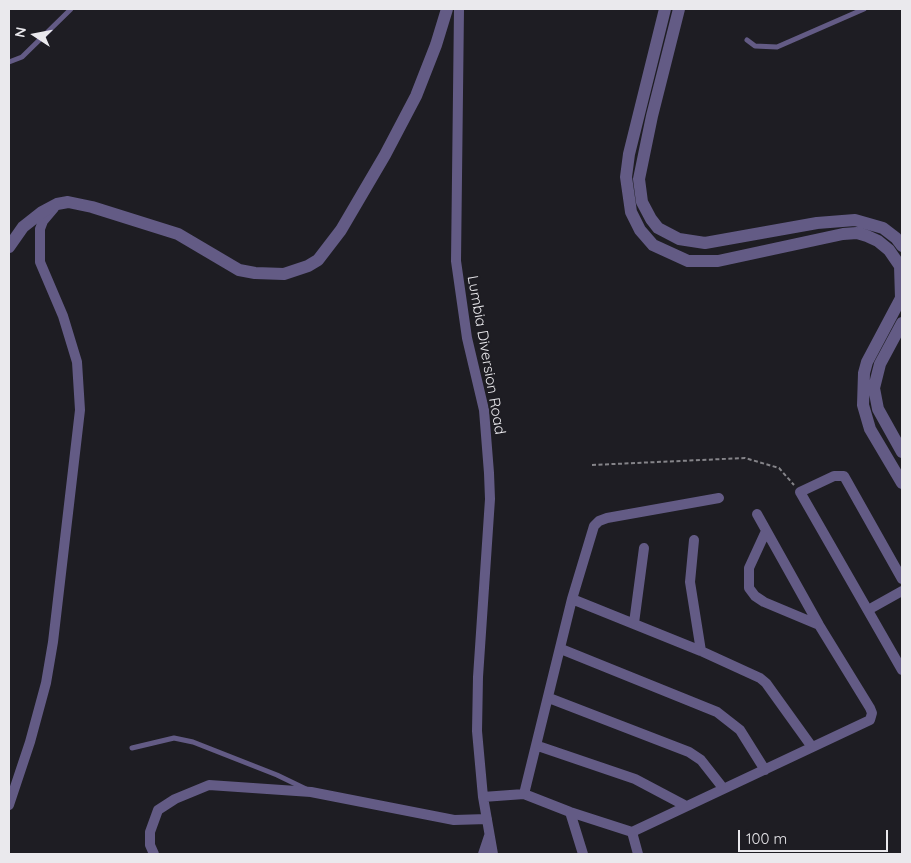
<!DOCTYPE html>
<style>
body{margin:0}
#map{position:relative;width:911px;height:863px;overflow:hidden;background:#1e1d23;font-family:Quicksand,sans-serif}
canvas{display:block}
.frame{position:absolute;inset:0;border:10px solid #eae9ed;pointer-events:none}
.north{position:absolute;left:10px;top:10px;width:50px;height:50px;-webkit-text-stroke:4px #1e1d23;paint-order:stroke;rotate:281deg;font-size:14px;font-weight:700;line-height:20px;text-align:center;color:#eae9ed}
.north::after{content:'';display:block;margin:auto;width:18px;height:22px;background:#eae9ed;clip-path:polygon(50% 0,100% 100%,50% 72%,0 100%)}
.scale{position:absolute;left:738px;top:830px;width:150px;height:22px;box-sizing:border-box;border:2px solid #eae9ed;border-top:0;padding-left:6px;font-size:15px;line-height:18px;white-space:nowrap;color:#eae9ed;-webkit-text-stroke:4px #1e1d23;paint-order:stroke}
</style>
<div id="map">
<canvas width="911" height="863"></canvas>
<div class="frame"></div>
<div class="north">N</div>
<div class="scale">100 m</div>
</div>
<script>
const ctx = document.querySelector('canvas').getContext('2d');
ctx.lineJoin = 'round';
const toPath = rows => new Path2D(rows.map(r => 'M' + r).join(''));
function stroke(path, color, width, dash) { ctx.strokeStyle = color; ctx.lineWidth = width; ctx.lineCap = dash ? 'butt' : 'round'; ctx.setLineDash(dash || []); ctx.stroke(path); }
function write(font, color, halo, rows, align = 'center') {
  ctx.font = font + ' Quicksand,sans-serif'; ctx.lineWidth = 4; ctx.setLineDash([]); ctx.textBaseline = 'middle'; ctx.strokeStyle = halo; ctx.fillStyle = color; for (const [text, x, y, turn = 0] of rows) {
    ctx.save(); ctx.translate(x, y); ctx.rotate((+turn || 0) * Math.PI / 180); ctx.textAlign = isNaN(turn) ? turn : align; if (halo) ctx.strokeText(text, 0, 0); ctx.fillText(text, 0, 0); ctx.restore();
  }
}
const path = toPath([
 [592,465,745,458,779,468,794,485]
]);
const service = toPath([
 [747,40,755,46,777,47,864,9],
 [9,62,22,57,71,9],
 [132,748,174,738,193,742,277,775,306,789]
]);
const minor = toPath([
 [459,9,456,261,467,338,484,410,489,473,490,499,478,677,477,731,483,797,493,854],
 [766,531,749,568,749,588,755,596,764,602,819,625],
 [694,540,690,582,701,651],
 [902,579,844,476,834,476,800,492,902,670],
 [572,599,701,651,760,678,766,683,812,747],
 [868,610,902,591],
 [634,623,644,548],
 [561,649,717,712,740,730,765,770],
 [549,698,689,752,701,760,723,788],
 [538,746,635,779,686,806],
 [524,794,570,812,632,832,870,720,872,713,870,708,819,625,757,514],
 [483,797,524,794,572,599,594,526,599,521,607,518,719,498],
 [9,805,30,742,46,683,53,642,80,410,77,362,63,316,40,262,40,229,43,221,54,208],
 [570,812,583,854],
 [632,832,638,854],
 [154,854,150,845,150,832,158,810,175,799,209,785,311,792,454,820,487,819],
 [483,854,489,836]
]);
const tertiary = toPath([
 [665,9,629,154,626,177,631,212,640,230,653,245,688,261,718,261,843,234,857,233,867,236,878,241,889,250,900,266,901,298,867,362,864,373,863,405,870,429,902,483],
 [679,9,652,116,639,179,642,202,651,219,658,228,679,239,705,243,817,223,855,220,883,228,896,238,902,246],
 [9,247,23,227,42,212,57,204,68,202,92,207,178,234,239,270,255,273,284,274,308,266,318,260,341,230,385,155,416,96,436,45,447,9],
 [902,323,880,364,874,388,878,409,902,452]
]);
const streetNames = [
 ["Lumbia Diversion Road",486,355,80]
];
stroke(path, '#858489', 2, [4, 2.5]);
stroke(service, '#635b85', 5);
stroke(minor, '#635b85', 10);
stroke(tertiary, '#635b85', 12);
write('15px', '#eae9ed', '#1e1d23', streetNames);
</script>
